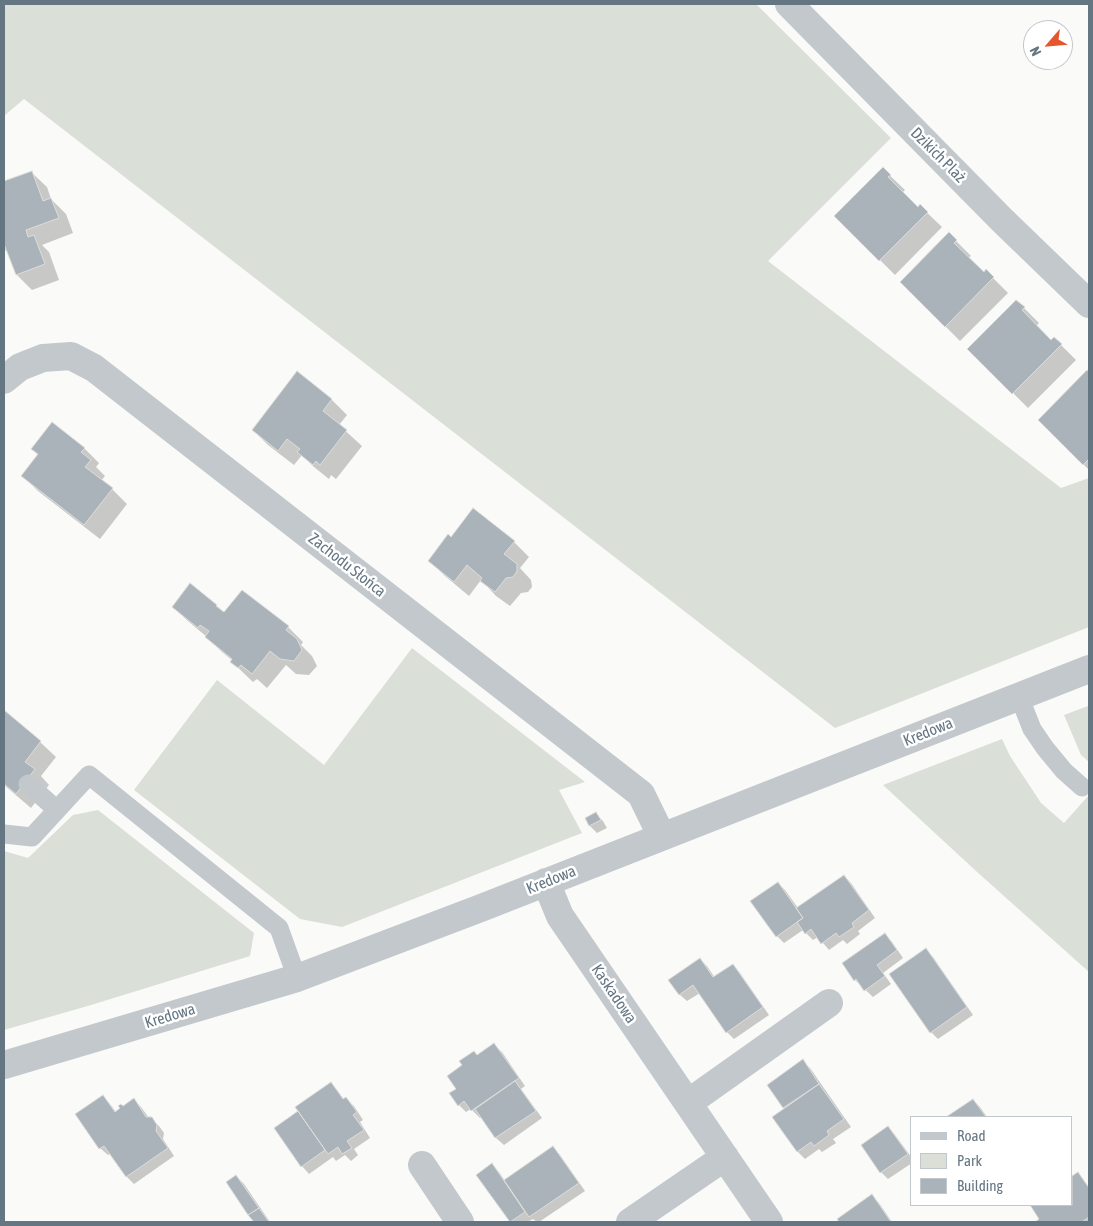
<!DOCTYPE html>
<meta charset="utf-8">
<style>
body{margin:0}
#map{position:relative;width:1093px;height:1226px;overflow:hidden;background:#fafaf8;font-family:"Asap Condensed",sans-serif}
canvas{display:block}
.frame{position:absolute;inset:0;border:5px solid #657683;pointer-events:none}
.legend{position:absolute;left:910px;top:1116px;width:162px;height:90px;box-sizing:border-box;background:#fff;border:1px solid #c1c8cd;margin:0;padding:6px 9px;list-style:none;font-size:15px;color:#657683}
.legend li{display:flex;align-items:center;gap:10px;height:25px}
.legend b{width:25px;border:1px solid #c1c8cd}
.north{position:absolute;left:1023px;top:20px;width:50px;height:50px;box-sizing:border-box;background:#fff;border:1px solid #c1c8cd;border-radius:50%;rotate:243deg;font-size:14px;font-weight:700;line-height:20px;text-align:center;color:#657683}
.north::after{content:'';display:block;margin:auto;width:18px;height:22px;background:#e4572e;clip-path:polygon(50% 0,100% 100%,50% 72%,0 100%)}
</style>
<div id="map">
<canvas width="1093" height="1226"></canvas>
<div class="frame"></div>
<ul class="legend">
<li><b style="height:6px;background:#c3c8cc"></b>Road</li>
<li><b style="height:14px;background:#dadfd7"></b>Park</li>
<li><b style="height:14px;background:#aab3b9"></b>Building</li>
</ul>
<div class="north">N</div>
</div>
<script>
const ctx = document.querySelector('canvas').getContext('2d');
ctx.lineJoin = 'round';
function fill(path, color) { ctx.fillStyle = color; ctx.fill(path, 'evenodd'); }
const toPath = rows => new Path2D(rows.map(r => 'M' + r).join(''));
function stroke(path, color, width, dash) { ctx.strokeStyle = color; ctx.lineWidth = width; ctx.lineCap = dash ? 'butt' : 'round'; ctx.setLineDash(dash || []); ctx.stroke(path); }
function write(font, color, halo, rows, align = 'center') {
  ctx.font = font + ' "Asap Condensed",sans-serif'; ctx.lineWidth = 5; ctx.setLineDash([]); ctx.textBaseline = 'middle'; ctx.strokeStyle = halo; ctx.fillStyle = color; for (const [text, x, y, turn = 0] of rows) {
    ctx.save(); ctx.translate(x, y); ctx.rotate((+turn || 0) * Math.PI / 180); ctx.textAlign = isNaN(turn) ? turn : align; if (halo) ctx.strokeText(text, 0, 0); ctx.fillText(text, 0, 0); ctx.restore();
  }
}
const green = toPath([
 [4,4,756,4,891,138,768,261,1061,488,1089,478,1089,627,835,728,24,99,4,116],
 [412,648,585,782,559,790,582,833,342,927,300,919,134,790,217,680,324,765],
 [1088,706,1089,707,1089,762,1081,755,1064,715],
 [1002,739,1010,756,1041,803,1064,823,1089,795,1089,972,976,871,883,785],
 [98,810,254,933,250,956,91,1005,4,1030,4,851,28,858,73,815]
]);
const shadow = toPath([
 [883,169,905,190,902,193,918,209,920,206,942,227,895,275,836,216],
 [31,172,47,187,51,199,66,214,73,233,42,245,49,252,59,280,32,290,17,275,9,254,4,249,4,183],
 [949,234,971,256,968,258,984,274,986,271,1008,293,960,341,901,282],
 [1024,308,1039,323,1036,326,1051,341,1054,338,1076,360,1028,408,969,349],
 [1087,372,1089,374,1089,470,1039,420],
 [298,373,332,400,347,415,339,425,362,446,336,479,331,475,329,479,314,467,302,455,294,465,268,445,253,430],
 [84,448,99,463,96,467,105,476,101,481,112,489,127,504,100,539,38,491,23,476,39,456,32,449],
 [451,539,514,542,529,557,520,568,531,580,532,587,528,592,521,593,510,606,496,596,481,580,469,596,445,576,430,561],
 [216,605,225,614,288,627,303,642,301,645,312,656,317,666,309,675,296,674,286,665,267,688,257,679,253,682,232,662,233,661,222,652,207,637,189,622,173,607],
 [4,712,40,742,56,757,41,776,49,785,31,808,4,785],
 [596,814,603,821,607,828,597,833,590,826,586,818],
 [844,876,851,883,875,918,858,931,860,934,847,944,843,940,829,950,818,937,813,940,803,930,784,943,777,936,778,883,785,890,798,908],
 [885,934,892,942,903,958,883,973,891,984,873,997,855,980,844,964],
 [926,950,933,957,973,1015,938,1039,931,1032],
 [700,959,707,966,715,978,733,965,740,973,769,1015,734,1039,727,1032,700,993,687,1001,679,994],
 [494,1045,502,1052,525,1086,521,1089,542,1118,504,1145,496,1138,482,1116,480,1118,471,1109,466,1112,459,1105,457,1089,477,1056],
 [803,1061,810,1068,851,1127,833,1139,836,1143,822,1152,819,1149,805,1159,798,1152,785,1109,769,1085],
 [331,1084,338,1091,344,1100,346,1099,354,1106,363,1120,360,1122,370,1138,354,1149,358,1155,351,1161,345,1155,336,1161,333,1157,309,1174,302,1166,275,1128,299,1111],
 [103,1097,110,1104,116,1112,134,1100,141,1107,149,1118,151,1119,159,1126,164,1133,163,1139,174,1156,134,1184,127,1177,111,1153,108,1155,100,1148],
 [973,1100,980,1107,987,1117,948,1117],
 [888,1128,895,1135,912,1158,912,1163,888,1179,881,1172],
 [553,1147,560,1155,585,1191,539,1222,537,1222,533,1219,527,1222,510,1222,478,1175,492,1165,499,1172,505,1181],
 [1078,1174,1089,1187,1089,1222,1037,1222,1041,1220,1031,1206,1033,1205,1072,1205,1072,1178],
 [236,1176,244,1184,270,1222,255,1222,228,1182],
 [872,1196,879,1203,892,1222,840,1222,838,1220]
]);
const building = toPath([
 [883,167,891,175,888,177,918,207,920,204,928,212,879,261,834,216,883,167],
 [32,171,43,201,51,198,59,218,26,230,28,237,34,235,45,264,16,275,4,244,4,181,32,171],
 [949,232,957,240,954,243,984,272,986,269,994,277,945,327,900,282,949,232],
 [1016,300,1025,307,1022,310,1051,340,1054,337,1062,344,1012,394,967,349,1016,300],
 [1087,370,1089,372,1089,459,1083,465,1038,420,1087,370],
 [297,371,332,399,323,411,347,430,320,465,316,461,313,465,297,452,300,449,287,439,278,451,252,430,297,371],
 [52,422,85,448,81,452,91,460,85,467,113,488,84,525,21,476,38,454,31,449,52,422],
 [473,508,515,541,504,554,517,564,517,571,513,577,506,578,495,592,480,581,482,578,467,565,454,582,428,561,448,534,451,537,473,508],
 [190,583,217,605,216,606,224,612,242,590,289,626,286,630,297,639,302,650,294,661,280,659,270,651,252,674,241,665,238,668,230,662,232,659,205,637,209,631,200,625,198,628,172,607,190,583],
 [4,710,41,741,25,762,35,769,16,794,4,784,4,710],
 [596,812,601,820,589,826,585,818,596,812],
 [844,875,869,910,852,923,854,927,839,937,836,933,821,944,811,929,805,934,797,922,803,918,796,908,844,875],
 [778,882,803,918,776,937,750,901,778,882],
 [885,933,897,950,877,965,885,976,864,991,856,979,854,981,842,963,885,933],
 [926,948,967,1007,930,1033,889,974,926,948],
 [700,958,713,977,733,964,763,1007,726,1033,693,985,679,995,668,980,700,958],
 [494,1043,519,1078,471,1111,464,1101,458,1106,449,1093,456,1089,447,1076,462,1065,459,1061,474,1051,477,1055,494,1043],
 [803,1059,819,1084,783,1108,767,1085,803,1059],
 [515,1081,536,1111,495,1138,475,1109,515,1081],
 [331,1082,343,1099,346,1097,357,1112,353,1115,364,1130,347,1141,352,1148,342,1154,338,1147,328,1154,295,1107,331,1082],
 [819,1084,844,1119,827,1131,829,1135,814,1146,811,1142,797,1152,772,1117,819,1084],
 [103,1095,115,1112,120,1108,118,1106,121,1104,123,1106,134,1098,146,1117,152,1117,157,1125,156,1131,168,1148,126,1177,104,1146,99,1149,75,1114,103,1095],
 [973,1099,986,1117,946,1117,973,1099],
 [298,1111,325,1150,301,1167,274,1128,298,1111],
 [888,1126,908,1154,880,1173,861,1145,888,1126],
 [553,1146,579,1183,529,1217,504,1180,553,1146],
 [492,1163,525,1212,510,1222,476,1175,492,1163],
 [1078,1172,1089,1188,1089,1217,1082,1222,1035,1222,1039,1219,1030,1205,1072,1205,1072,1176,1078,1172],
 [236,1175,259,1208,248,1215,226,1182,236,1175],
 [872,1194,891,1222,839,1222,837,1219,872,1194],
 [259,1208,269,1222,254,1222,248,1215,259,1208]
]);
const service = toPath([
 [1019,696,1032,729,1045,748,1064,771,1082,787],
 [28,784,57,810],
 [4,834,32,837,89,775,279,928,297,978]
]);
const minor = toPath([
 [789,4,1002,220,1089,304],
 [4,380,20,367,43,358,71,356,94,368,641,794,662,837],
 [546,882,560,916,769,1222],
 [4,1065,297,978,481,908,1089,669],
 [688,1103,829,1003],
 [422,1165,460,1222],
 [630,1222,725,1157]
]);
const streetNames = [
 ["Dzikich Plaż",938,155,45],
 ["Zachodu Słońca",347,565,38],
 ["Kredowa",928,732,-22],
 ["Kredowa",551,880,-22],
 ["Kaskadowa",614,994,56],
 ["Kredowa",170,1016,-17]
];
fill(green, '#dadfd7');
fill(shadow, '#0003');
fill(building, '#aab3b9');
stroke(building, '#dcdcda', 1);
stroke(service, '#c3c8cc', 19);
stroke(minor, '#c3c8cc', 28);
write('16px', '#657683', '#fff', streetNames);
</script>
